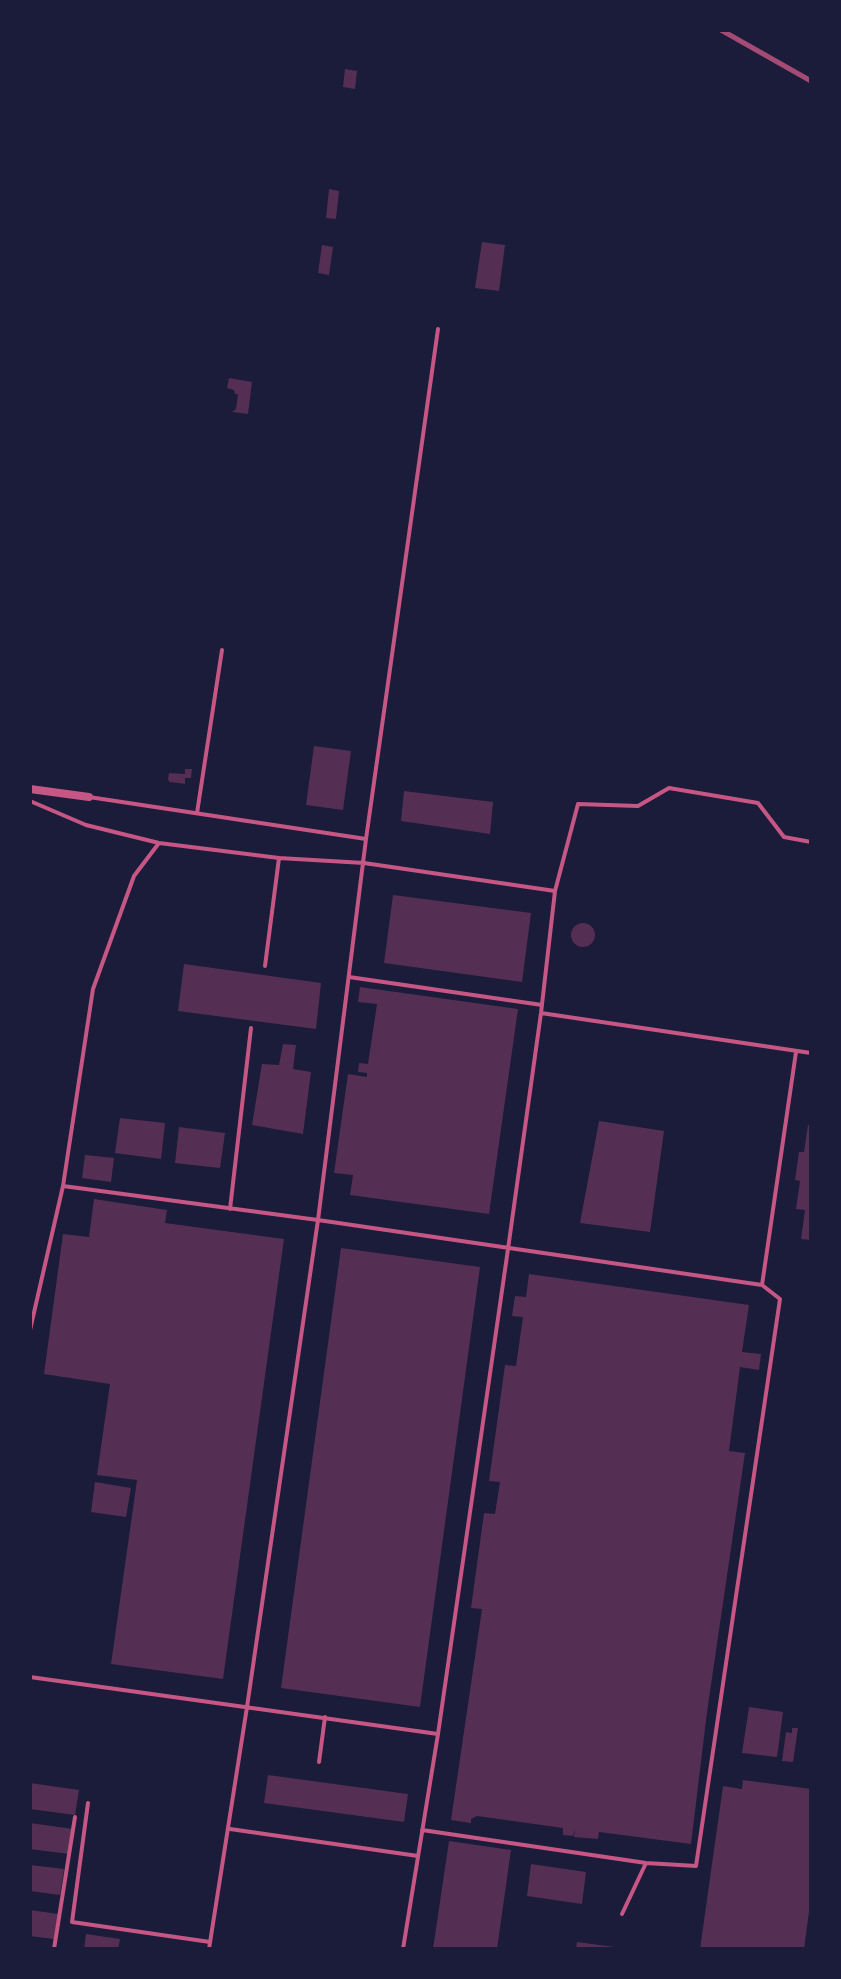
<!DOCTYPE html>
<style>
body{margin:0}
#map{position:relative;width:841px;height:1979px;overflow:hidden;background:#1b1b3a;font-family:Lato,sans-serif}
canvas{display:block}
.frame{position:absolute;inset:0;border:32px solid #1b1b3a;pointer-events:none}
</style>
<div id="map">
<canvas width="841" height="1979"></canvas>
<div class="frame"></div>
</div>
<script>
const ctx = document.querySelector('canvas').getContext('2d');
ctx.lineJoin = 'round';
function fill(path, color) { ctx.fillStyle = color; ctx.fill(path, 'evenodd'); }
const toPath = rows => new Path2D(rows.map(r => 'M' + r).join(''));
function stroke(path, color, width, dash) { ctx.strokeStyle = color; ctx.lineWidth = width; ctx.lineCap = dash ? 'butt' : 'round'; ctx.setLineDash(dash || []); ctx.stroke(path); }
const building = toPath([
 [345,69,357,71,355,89,343,87],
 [329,189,339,191,336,219,326,218],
 [482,242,505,245,499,291,475,288],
 [322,245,333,247,329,275,318,273],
 [229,378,252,382,248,414,232,412,236,409,238,394,235,394,234,390,227,388],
 [314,746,351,751,343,810,306,805],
 [185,769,192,769,191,778,185,778,185,784,170,782,168,780,169,773,185,774],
 [404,791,493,802,490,834,401,821],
 [393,895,531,913,522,982,384,963],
 '571 935a12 12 0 1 1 24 0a12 12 0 1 1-24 0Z',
 [184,964,321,983,316,1029,178,1011],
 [360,987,518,1009,489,1214,350,1195,353,1175,334,1173,348,1074,367,1077,367,1073,358,1072,359,1063,368,1064,377,1004,358,1002],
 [283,1044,296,1045,293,1069,311,1072,303,1134,252,1125,262,1064,279,1065],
 [120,1118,165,1123,161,1159,115,1153],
 [599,1121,664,1131,650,1232,580,1223],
 [808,1125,811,1125,811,1240,801,1239,805,1210,796,1209,800,1181,795,1180,799,1152,804,1152],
 [179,1127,225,1133,220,1168,175,1163],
 [85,1155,114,1158,111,1182,82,1178],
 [94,1199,167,1210,165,1223,284,1239,223,1679,111,1664,137,1480,97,1475,110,1384,44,1374,63,1234,89,1237],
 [341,1248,480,1267,420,1707,281,1688],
 [529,1274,749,1305,742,1352,761,1354,759,1370,740,1367,729,1451,745,1453,707,1712,691,1844,599,1832,598,1839,574,1837,575,1829,573,1836,563,1835,563,1828,477,1816,471,1819,471,1823,451,1820,482,1609,471,1608,484,1513,495,1514,500,1482,489,1481,505,1365,516,1366,523,1317,512,1316,515,1296,526,1297],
 [95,1482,131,1488,126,1517,91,1512],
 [749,1707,783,1712,777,1757,742,1753],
 [792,1728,798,1728,793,1762,782,1761,786,1732,792,1733],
 [268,1775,408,1794,404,1822,264,1803],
 [743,1780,811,1789,811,1897,804,1949,700,1949,723,1786,742,1789],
 [30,1783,79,1790,75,1815,30,1809],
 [30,1823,73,1829,69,1854,30,1849],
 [449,1841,511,1850,497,1949,433,1949],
 [531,1864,586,1872,582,1904,527,1896],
 [30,1865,64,1869,60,1895,30,1891],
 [30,1910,58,1914,54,1939,30,1936],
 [86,1934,120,1939,118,1949,84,1949],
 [577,1942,615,1947,615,1949,576,1949]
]);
const service = toPath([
 [89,797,366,839,318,1220,247,1707,209,1949],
 [30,801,86,825,159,843,279,858,364,863,555,891],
 [197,813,222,650],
 [366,839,438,329],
 [265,966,279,858],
 [349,977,542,1005],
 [541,1013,811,1053],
 [63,1186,318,1220,762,1285,780,1299,696,1866,646,1863,422,1830],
 [230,1209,251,1028],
 [762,1285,796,1052],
 [30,1330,63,1186,93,989,134,876,159,843],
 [30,1677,438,1734],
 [319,1762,325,1717],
 [88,1803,72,1922,210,1942],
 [230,1829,418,1856],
 [622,1914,646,1863],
 [54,1949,75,1817],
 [403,1949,438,1734,508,1249,541,1013,555,891,578,804,638,806,669,788,758,803,784,837,811,842]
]);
const minor = toPath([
 [30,789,89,797]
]);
const rail = toPath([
 [721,30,811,81]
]);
fill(building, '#542f53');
stroke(service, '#c65784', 4);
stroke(minor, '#c65784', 8);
stroke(rail, '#a44b75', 5);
</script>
